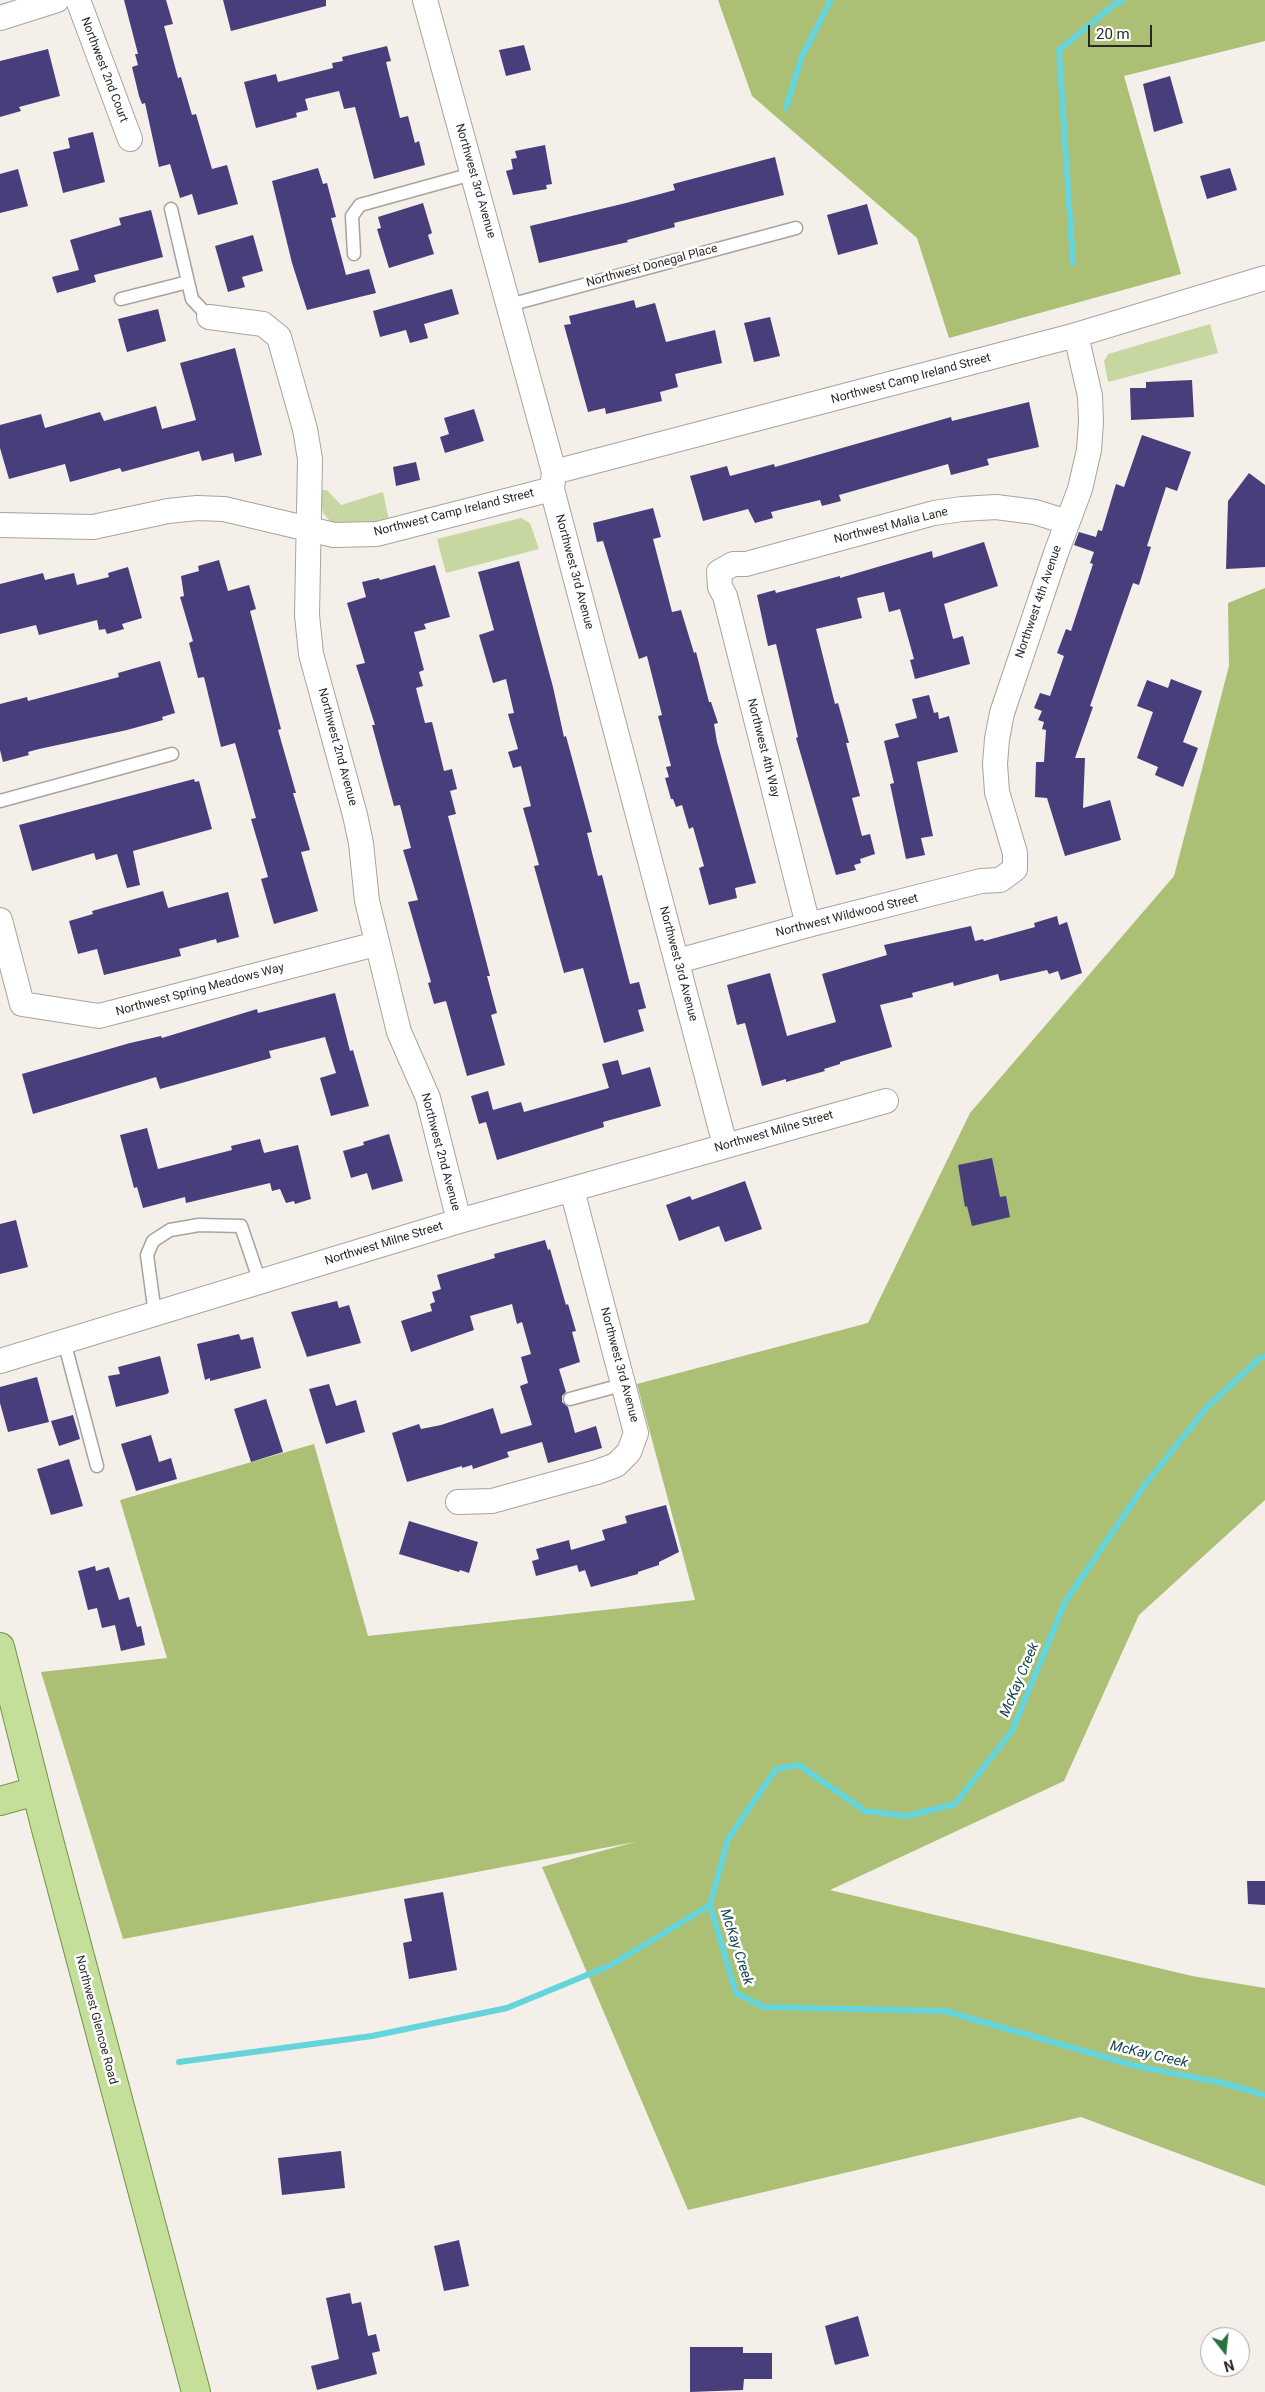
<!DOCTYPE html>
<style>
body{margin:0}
#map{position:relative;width:1265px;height:2392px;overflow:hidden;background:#f5efea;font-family:Roboto,sans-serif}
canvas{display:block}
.north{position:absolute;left:1200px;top:2327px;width:50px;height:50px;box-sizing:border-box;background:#fff;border:1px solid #aaa9a9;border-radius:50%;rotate:164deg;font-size:14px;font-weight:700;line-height:20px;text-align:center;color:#2b2927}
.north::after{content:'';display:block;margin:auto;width:18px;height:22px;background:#2a713e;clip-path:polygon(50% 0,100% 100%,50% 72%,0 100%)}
.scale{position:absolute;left:1088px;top:25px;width:64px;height:22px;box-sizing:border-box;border:2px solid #2b2927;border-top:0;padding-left:6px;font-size:15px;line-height:18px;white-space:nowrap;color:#2b2927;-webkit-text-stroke:4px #fff;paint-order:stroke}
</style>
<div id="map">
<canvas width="1265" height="2392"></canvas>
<div class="north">N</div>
<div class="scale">20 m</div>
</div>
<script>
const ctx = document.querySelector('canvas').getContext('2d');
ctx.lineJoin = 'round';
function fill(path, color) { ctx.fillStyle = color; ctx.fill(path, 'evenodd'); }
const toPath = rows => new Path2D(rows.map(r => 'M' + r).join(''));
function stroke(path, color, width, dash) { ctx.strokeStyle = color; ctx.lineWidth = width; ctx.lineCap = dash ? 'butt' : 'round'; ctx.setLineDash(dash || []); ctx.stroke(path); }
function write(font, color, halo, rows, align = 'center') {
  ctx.font = font + ' Roboto,sans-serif'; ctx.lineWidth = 5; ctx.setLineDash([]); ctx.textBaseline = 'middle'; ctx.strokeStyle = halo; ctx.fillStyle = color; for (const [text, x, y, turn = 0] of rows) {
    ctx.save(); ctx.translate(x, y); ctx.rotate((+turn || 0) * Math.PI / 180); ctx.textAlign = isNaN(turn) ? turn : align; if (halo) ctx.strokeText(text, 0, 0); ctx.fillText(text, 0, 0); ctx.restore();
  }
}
const green = toPath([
 [1210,324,1218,353,1108,382,1104,361,1108,354],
 [319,490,327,490,341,505,383,492,389,520,342,526,330,521,323,513],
 [521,518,530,523,539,549,446,573,437,539]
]);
const forest = toPath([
 [718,0,1265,0,1265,41,1124,76,1181,274,949,338,917,238,752,96],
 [1265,588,1265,1500,1139,1615,1064,1781,830,1890,1192,1976,1265,1988,1265,2186,1081,2117,688,2210,542,1867,635,1842,123,1939,41,1672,167,1658,120,1500,314,1444,368,1636,695,1600,637,1384,868,1323,970,1113,1174,876,1229,666,1228,603]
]);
const stream = toPath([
 [786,108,802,56,831,0],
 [1073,263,1059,50,1115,4,1123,0],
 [1265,1356,1259,1359,1207,1407,1144,1486,1065,1602,1012,1731,955,1804,907,1816,865,1811,799,1765,776,1769,728,1839,710,1905,736,1993,764,2007,945,2011,1136,2066,1223,2083,1265,2095],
 [179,2062,372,2036,507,2008,611,1965,710,1905]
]);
const building = toPath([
 [124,0,166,0,173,24,164,26,178,78,181,77,192,115,196,114,212,169,227,165,238,204,198,215,192,194,180,198,170,164,159,167,145,103,142,104,139,96,132,67,138,65,135,54,138,54],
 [223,0,326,0,326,6,231,31],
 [524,45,531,70,506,76,499,50],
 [387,46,391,61,386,62,400,118,408,116,415,143,419,141,425,165,374,179,355,107,344,109,339,91,305,99,308,110,296,113,297,117,256,128,244,82,276,74,278,82,333,68,332,63,343,61,342,57],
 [48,49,60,96,19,107,21,111,0,117,0,61],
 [1170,76,1183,123,1154,132,1143,84],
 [93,132,105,182,63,193,53,152,70,148,68,138],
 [545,145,552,184,546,185,547,189,513,195,506,171,513,169,511,159,517,158,515,151],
 [775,157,784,195,674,223,675,227,627,240,628,242,539,263,530,226,626,203,675,190,673,184],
 [318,168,323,184,327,183,336,217,331,218,346,275,369,269,376,293,307,310,292,263,272,181],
 [1230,168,1237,190,1207,199,1200,176],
 [18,169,28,206,0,213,0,174],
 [423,203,432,233,428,235,434,254,389,268,377,229,381,228,378,217],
 [867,204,878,244,838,255,827,215],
 [151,210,163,257,94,275,96,282,57,293,52,277,79,270,70,240,121,225,119,218],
 [253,235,263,271,242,277,245,287,228,292,215,246],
 [452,289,459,314,424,324,428,338,410,343,406,330,380,337,373,311],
 [634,300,636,308,655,303,666,342,715,330,722,363,675,374,678,387,660,392,662,401,606,414,605,408,588,412,564,325,571,324,569,316],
 [158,309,166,341,127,352,118,319],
 [770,317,780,356,754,362,744,323],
 [235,348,262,455,235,462,233,453,202,461,199,451,122,472,120,468,70,482,65,464,9,479,0,448,0,425,41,414,45,428,100,412,104,421,156,406,162,429,196,420,180,363],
 [1192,380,1194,417,1131,420,1130,388,1146,388,1146,382],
 [1029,402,1039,447,987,459,989,465,951,475,948,464,839,495,841,501,822,506,820,500,771,512,773,518,755,523,748,509,703,521,690,476,727,466,730,476,774,464,775,467,951,417,952,421],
 [474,409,484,441,445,453,440,437,449,434,444,418],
 [1142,435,1191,452,1177,491,1166,487,1147,546,1151,547,1139,585,1133,583,1090,706,1093,707,1075,758,1085,758,1083,808,1110,800,1121,840,1065,856,1047,798,1035,797,1036,762,1044,762,1046,730,1042,729,1044,722,1038,720,1042,711,1034,708,1040,693,1050,696,1064,656,1057,653,1066,629,1071,631,1093,564,1090,563,1094,552,1074,545,1079,532,1096,537,1098,530,1102,531,1116,484,1124,487],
 [416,462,420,480,396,486,393,467],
 [1249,473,1265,485,1265,567,1226,569,1228,501],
 [653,508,661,537,653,539,672,612,681,610,694,653,696,652,709,702,711,702,718,723,714,724,717,742,756,883,735,888,737,898,709,905,699,868,704,866,693,827,689,829,682,805,676,807,673,799,671,799,665,778,669,777,666,767,671,766,658,716,662,715,647,656,639,659,603,541,597,542,593,523],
 [984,542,998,586,944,604,953,639,963,636,970,664,915,679,910,660,914,659,900,609,889,612,884,592,857,598,862,618,816,629,835,704,838,703,849,743,846,743,860,796,852,798,862,836,870,834,875,854,860,859,861,863,854,865,856,870,836,875,796,738,798,737,776,644,768,646,757,595,775,590,776,593,840,576,840,578,932,551,933,558],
 [219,560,228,591,249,585,256,609,250,611,281,729,278,730,296,793,293,793,310,850,301,852,318,911,274,924,261,879,268,877,251,819,256,818,235,743,221,747,204,677,198,678,189,643,193,641,180,597,184,596,181,576,199,571,198,566],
 [519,561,553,687,564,737,566,736,592,832,587,833,598,876,602,875,630,984,639,982,646,1008,638,1010,644,1031,604,1043,583,968,564,973,534,866,539,865,523,808,531,806,521,766,513,768,508,752,518,749,508,714,514,713,506,679,493,683,479,635,494,630,478,572],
 [435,565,450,617,424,624,426,629,414,632,424,670,419,672,423,686,416,688,425,723,432,722,444,771,452,769,457,789,450,791,456,814,448,816,490,976,487,976,497,1013,491,1015,505,1065,467,1076,446,1001,434,1004,428,983,431,982,408,902,418,900,403,850,411,848,400,805,394,806,372,725,375,725,356,665,365,663,347,603,366,597,362,582,379,578,380,580],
 [128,567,142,618,122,624,124,629,107,634,105,629,99,630,97,620,39,635,36,625,0,634,0,584,43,573,45,580,74,573,77,585,109,577,108,573],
 [160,661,175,713,162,717,163,720,127,730,39,749,28,752,29,755,3,762,0,750,0,704,27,697,28,701,119,677,118,673],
 [1171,679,1202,691,1183,742,1198,748,1183,787,1155,775,1158,767,1137,758,1153,712,1137,706,1147,680,1168,688],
 [929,695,934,713,938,712,939,719,949,716,958,752,917,762,933,836,921,838,925,855,906,859,890,784,894,783,884,741,899,737,895,724,917,718,912,699],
 [194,779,195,782,199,781,212,829,133,851,140,885,127,888,117,854,96,860,94,853,32,871,19,825],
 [163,891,168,908,228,892,239,937,217,943,216,939,179,949,181,956,104,975,97,949,78,954,69,921,93,914,92,911],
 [1057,916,1059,925,1067,922,1082,973,1061,980,1058,971,1049,974,1047,970,1000,981,998,974,954,986,953,982,912,993,913,997,880,1005,892,1047,840,1062,840,1064,824,1069,825,1071,786,1082,786,1079,762,1086,745,1023,737,1025,727,985,770,973,787,1036,836,1022,822,974,887,955,884,945,971,926,975,941,983,939,984,941,1035,927,1034,923],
 [335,993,350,1051,353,1050,369,1106,331,1116,320,1078,336,1073,325,1037,269,1051,271,1058,160,1089,156,1077,33,1114,22,1074,130,1043,161,1036,162,1038,257,1009,258,1013],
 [618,1060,622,1075,650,1067,661,1106,603,1122,604,1127,497,1160,486,1122,479,1124,471,1096,488,1091,493,1110,521,1102,524,1112,609,1088,602,1064],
 [147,1128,158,1169,232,1150,231,1146,260,1139,264,1153,298,1145,311,1199,295,1204,294,1201,286,1203,280,1189,272,1191,270,1183,186,1203,185,1197,143,1208,137,1187,134,1188,120,1135],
 [389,1134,403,1181,372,1190,367,1173,351,1178,343,1151,364,1145,363,1142],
 [992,1158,1000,1197,1006,1196,1010,1217,972,1226,967,1206,965,1207,958,1165],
 [745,1181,762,1229,725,1242,719,1226,679,1241,666,1205,690,1196,692,1200],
 [16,1220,28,1267,0,1274,0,1224],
 [545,1240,548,1250,550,1249,566,1305,568,1304,576,1331,572,1332,580,1362,559,1369,566,1392,562,1396,562,1402,568,1407,575,1433,596,1426,602,1448,548,1463,542,1442,507,1452,509,1457,473,1469,472,1465,462,1468,462,1466,407,1482,392,1433,419,1424,421,1429,441,1425,493,1408,501,1434,532,1425,520,1386,528,1383,521,1357,531,1354,522,1322,517,1324,512,1304,470,1316,474,1330,411,1352,401,1321,432,1311,430,1304,435,1302,432,1292,441,1289,437,1275,495,1258,494,1254],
 [337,1301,339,1308,349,1305,361,1343,307,1357,291,1312],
 [239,1334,241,1340,253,1337,261,1368,210,1381,210,1378,205,1380,197,1344],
 [160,1356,169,1392,167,1394,116,1407,108,1376,120,1374,118,1367],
 [37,1377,49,1422,8,1432,0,1403,0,1387],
 [329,1384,336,1406,356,1400,365,1432,326,1444,309,1389],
 [266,1399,283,1452,251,1462,234,1409],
 [73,1415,80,1439,59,1446,51,1421],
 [151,1435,159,1462,171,1458,177,1479,136,1491,121,1444],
 [69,1459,83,1506,51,1515,37,1469],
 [666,1505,679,1552,659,1562,659,1565,638,1572,638,1574,591,1587,585,1570,579,1572,577,1565,536,1576,532,1561,539,1559,536,1549,569,1540,571,1550,605,1540,602,1530,627,1523,625,1516],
 [409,1521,478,1542,469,1573,460,1570,459,1572,399,1554],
 [95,1566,96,1571,109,1567,119,1600,129,1597,137,1627,141,1626,145,1645,121,1651,115,1625,102,1628,97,1608,88,1610,78,1571],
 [1247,1881,1265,1881,1265,1905,1248,1904],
 [443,1892,457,1970,409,1979,403,1943,412,1941,404,1899],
 [341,2151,345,2188,282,2195,278,2158],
 [459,2240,469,2286,444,2291,434,2246],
 [350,2293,352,2304,361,2302,368,2336,376,2334,380,2351,372,2353,377,2374,317,2390,311,2366,339,2359,326,2298],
 [858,2316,869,2356,835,2365,825,2326],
 [690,2347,743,2347,743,2353,772,2353,772,2379,744,2379,743,2390,690,2392]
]);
const lane = toPath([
 [171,209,192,299,209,317],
 [354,254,352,216,360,205,472,174],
 [121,299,188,282],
 [509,305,796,228],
 [0,801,172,754],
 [155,1314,147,1255,153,1241,170,1230,199,1225,241,1226,260,1282],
 [64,1341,97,1466],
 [570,1399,625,1384]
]);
const street = toPath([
 [78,0,130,139],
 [425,0,554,472,552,489,725,1145],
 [0,18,57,0],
 [209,317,263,324,279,337,305,429,310,459,307,615,311,654,355,815,361,843,367,901,399,1032,428,1098,459,1221],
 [554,472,1076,335,1265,278],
 [0,525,93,527,168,511,197,508,224,509,334,535,377,534,552,489],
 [0,920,22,1004,99,1016,376,944],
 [808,925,725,596,720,587,719,572,733,564,746,564,934,513,962,509,996,507,1035,512,1067,522],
 [678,961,808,925,981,881,1000,880,1015,869,1015,853,997,792,995,764,997,739,1002,713,1056,553,1080,489,1089,450,1091,422,1090,396,1076,335],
 [0,1361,459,1221,886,1101],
 [458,1502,492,1501,597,1472,616,1465,629,1452,636,1433,572,1190]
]);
const primary = toPath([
 [0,1647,46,1829,196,2392],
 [0,1801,36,1791]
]);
const streetNames = [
 ["Northwest 2nd Court",104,70,69],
 ["Northwest 3rd Avenue",475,181,74],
 ["Northwest Donegal Place",652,266,-15],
 ["Northwest Camp Ireland Street",911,379,-15],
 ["Northwest Camp Ireland Street",454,513,-14],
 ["Northwest Malia Lane",891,526,-14],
 ["Northwest 3rd Avenue",574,572,75],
 ["Northwest 4th Avenue",1039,602,-71],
 ["Northwest 2nd Avenue",337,747,75],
 ["Northwest 4th Way",763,748,76],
 ["Northwest Wildwood Street",847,916,-14],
 ["Northwest 3rd Avenue",678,964,75],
 ["Northwest Spring Meadows Way",200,990,-15],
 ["Northwest Milne Street",774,1132,-16],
 ["Northwest 2nd Avenue",440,1152,75],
 ["Northwest Milne Street",384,1244,-17],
 ["Northwest 3rd Avenue",619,1365,75],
 ["Northwest Glencoe Road",96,2020,75]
];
const waterNames = [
 ["McKay Creek",1020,1680,-67],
 ["McKay Creek",736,1947,72],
 ["McKay Creek",1149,2055,13]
];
fill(green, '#c7d7a2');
fill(forest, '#abbf75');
stroke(stream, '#66d5db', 6);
fill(building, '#483e7c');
stroke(lane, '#a8a39f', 15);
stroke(street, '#a8a39f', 26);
stroke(primary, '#749246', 30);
stroke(lane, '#fff', 12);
stroke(street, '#fff', 24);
stroke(primary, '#c3df9a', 28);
write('12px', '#2b2927', '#fff', streetNames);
write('italic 14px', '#114447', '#fff', waterNames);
</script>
